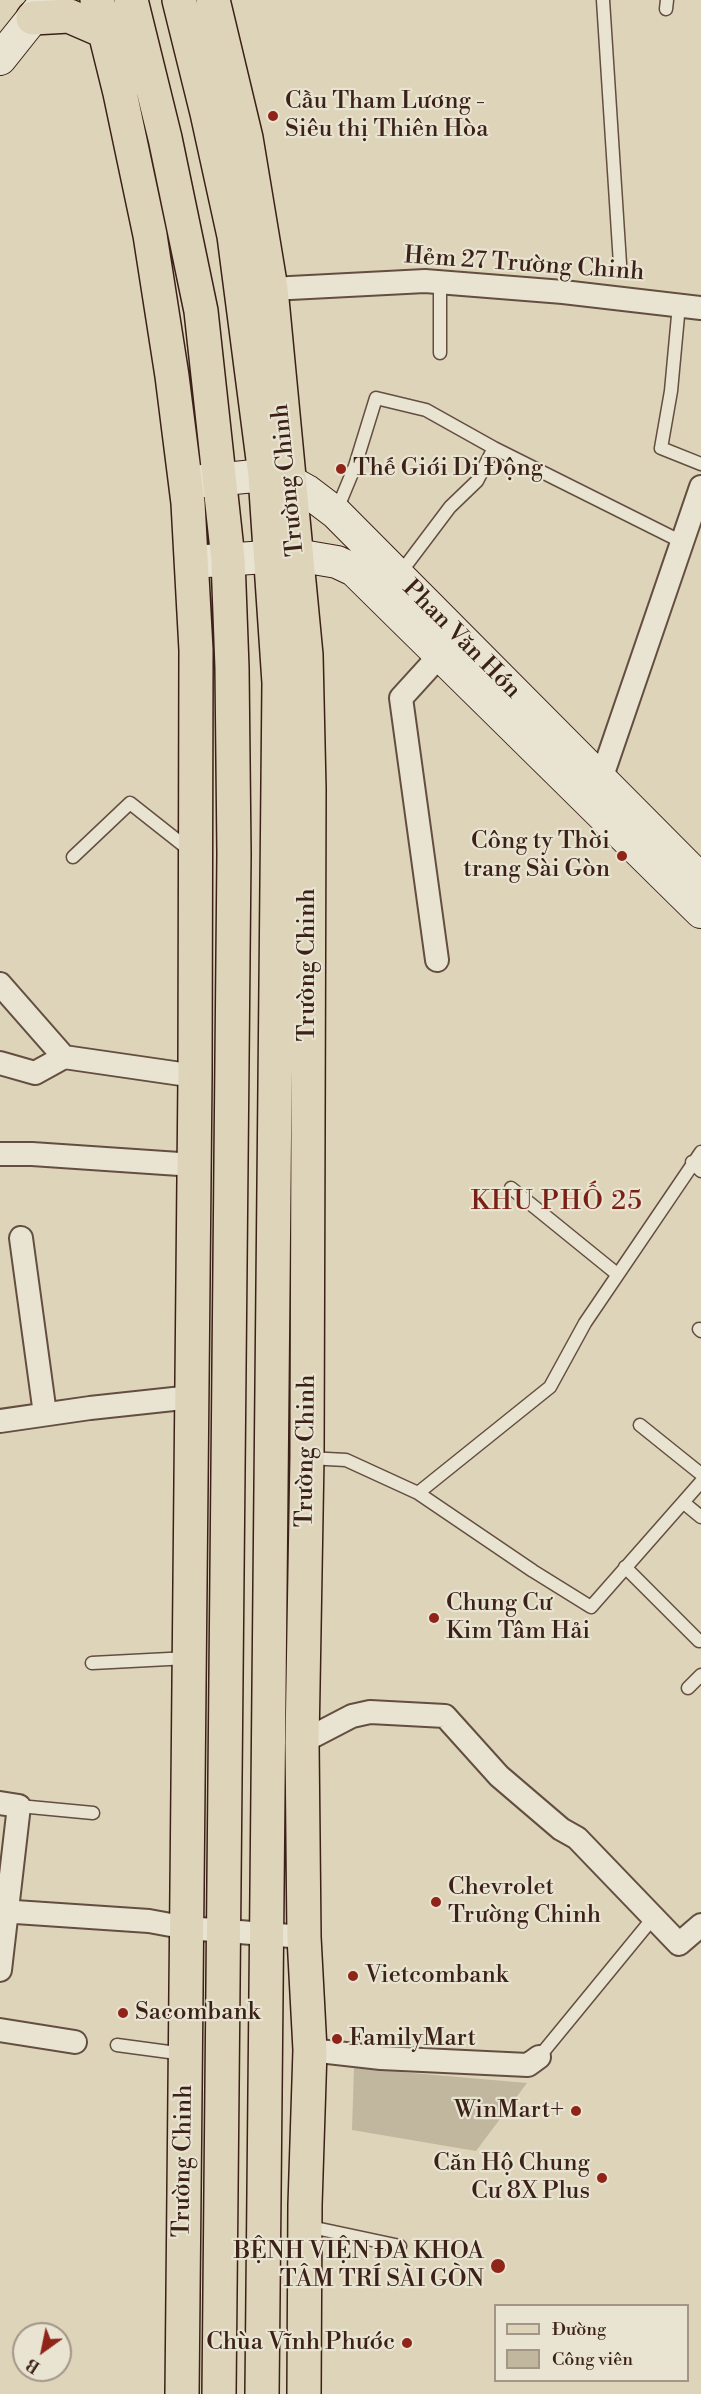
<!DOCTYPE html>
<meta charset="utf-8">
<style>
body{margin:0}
#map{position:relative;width:701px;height:2394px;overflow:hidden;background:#ddd4b9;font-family:"Libre Bodoni",serif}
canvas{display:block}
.legend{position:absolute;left:494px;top:2304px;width:195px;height:78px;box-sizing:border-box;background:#e9e3d2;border:2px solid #a39588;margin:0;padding:8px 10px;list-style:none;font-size:18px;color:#3b2118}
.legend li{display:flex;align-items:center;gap:12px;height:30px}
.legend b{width:30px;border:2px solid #a39588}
.north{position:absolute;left:12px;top:2322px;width:60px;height:60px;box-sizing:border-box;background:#e9e3d2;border:2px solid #a39588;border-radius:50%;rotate:213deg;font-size:16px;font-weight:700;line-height:24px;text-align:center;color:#3b2118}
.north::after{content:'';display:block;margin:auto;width:21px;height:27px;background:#8f2418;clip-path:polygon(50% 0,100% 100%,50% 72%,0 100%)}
</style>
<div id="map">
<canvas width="701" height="2394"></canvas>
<ul class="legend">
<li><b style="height:8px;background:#ddd4b9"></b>Đường</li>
<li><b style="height:16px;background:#c1b69e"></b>Công viên</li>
</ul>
<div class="north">B</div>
</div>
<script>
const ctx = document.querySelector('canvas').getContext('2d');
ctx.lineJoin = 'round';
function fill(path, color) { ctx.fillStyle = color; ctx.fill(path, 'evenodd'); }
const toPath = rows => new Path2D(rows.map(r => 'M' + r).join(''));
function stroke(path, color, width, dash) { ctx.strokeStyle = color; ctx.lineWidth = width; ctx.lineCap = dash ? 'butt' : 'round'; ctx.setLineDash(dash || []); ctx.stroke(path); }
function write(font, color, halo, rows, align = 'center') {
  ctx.font = font + ' "Libre Bodoni",serif'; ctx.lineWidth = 4.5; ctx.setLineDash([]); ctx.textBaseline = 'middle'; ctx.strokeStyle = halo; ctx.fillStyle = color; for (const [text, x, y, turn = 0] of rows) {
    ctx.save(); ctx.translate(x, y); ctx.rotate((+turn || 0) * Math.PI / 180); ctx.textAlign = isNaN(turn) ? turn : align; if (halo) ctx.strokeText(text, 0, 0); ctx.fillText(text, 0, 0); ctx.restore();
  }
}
const green = toPath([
 [354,2068,527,2083,476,2151,352,2130]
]);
const service = toPath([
 [603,0,620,264],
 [666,9,667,0],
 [679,305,671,391,661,448,701,464],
 [440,353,440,282],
 [336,512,355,466,376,398,426,410,494,448,682,542],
 [398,576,450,507,477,481,494,448],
 [73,857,130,803,192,852],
 [692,1162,701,1171],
 [511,1188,617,1274],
 [699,1329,701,1331],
 [640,1425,701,1474],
 [308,1458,346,1460,418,1493,533,1571,591,1607,701,1482],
 [418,1493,550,1387,585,1323,701,1152],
 [684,1503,701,1517],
 [625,1567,699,1641],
 [92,1663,188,1658],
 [688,1688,701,1675],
 [19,1806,93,1813],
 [117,2045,184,2054],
 [539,2057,653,1918],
 [306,2226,400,2246]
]);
const minor = toPath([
 [271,289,425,281,563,292,701,308],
 [601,779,701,487],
 [437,960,401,698,441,654],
 [0,984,64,1057],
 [0,1063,35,1073,64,1057,195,1076],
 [0,1154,32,1154,194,1165],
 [21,1238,45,1414],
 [0,1421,90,1408,192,1397],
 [302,1742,352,1716,370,1712,445,1716,499,1776,561,1829,577,1838,679,1944,701,1925],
 [0,1803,19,1806,0,1970],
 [0,1911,149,1921,187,1928,304,1937],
 [0,2030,75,2042],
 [310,2050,381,2058,528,2065,539,2057]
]);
const secondary = toPath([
 [0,59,47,0],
 [193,482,265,475,289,481,307,491,336,513,701,880],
 [192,562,296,555,337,562,354,570,701,912]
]);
const primary = toPath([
 [97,0,120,93,150,235,172,376,188,503,196,650,195,1076,182,2394],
 [131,0,165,138,201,311,228,559,232,668,234,854,219,2394],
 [179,0,207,113,234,236,265,475,279,683,262,2394],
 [213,0,246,138,271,289,306,655,309,789,307,1457,302,1742,304,1937,310,2050,305,2205,304,2394],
 [33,18,69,16,106,32]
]);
const markers = [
 [273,116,6,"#8f2418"],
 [341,469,6,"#8f2418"],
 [622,856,6,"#8f2418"],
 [434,1618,6,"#8f2418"],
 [436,1902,6,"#8f2418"],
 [353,1976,6,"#8f2418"],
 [123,2013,6,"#8f2418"],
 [337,2039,6,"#8f2418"],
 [576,2111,6,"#8f2418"],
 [602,2178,6,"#8f2418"],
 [498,2266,8,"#8f2418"],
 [407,2343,6,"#8f2418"]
];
const poiNames = [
 ["Cầu Tham Lương -",285,102],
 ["Siêu thị Thiên Hòa",285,130],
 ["Thế Giới Di Động",353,469],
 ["Công ty Thời",610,842,"right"],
 ["trang Sài Gòn",610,870,"right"],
 ["Chung Cư",446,1604],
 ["Kim Tâm Hải",446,1632],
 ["Chevrolet",448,1888],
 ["Trường Chinh",448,1916],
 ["Vietcombank",365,1976],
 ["Sacombank",135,2013],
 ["FamilyMart",349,2039],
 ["WinMart+",564,2111,"right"],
 ["Căn Hộ Chung",590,2164,"right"],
 ["Cư 8X Plus",590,2192,"right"],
 ["BỆNH VIỆN ĐA KHOA",484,2252,"right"],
 ["TÂM TRÍ SÀI GÒN",484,2280,"right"],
 ["Chùa Vĩnh Phước",395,2343,"right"]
];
const streetNames = [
 ["Hẻm 27 Trường Chinh",524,265,4],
 ["Trường Chinh",289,480,-96],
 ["Phan Văn Hớn",461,640,45],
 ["Trường Chinh",308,965,-90],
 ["Trường Chinh",307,1451,-89],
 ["Trường Chinh",184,2161,-89]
];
const neighbourhoodNames = [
 ["KHU PHỐ 25",557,1203]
];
fill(green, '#c1b69e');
stroke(service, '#644e40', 15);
stroke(minor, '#644e40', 26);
stroke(secondary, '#3b2118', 34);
stroke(primary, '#3b2118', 36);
stroke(service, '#e9e3d2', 12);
stroke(minor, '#e9e3d2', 22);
stroke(secondary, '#e9e3d2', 32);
stroke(primary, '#ddd4b9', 33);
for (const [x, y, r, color] of markers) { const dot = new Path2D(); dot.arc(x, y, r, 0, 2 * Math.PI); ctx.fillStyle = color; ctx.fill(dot); stroke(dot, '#e9e3d2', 2); }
write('24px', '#3b2118', '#e9e3d2', poiNames, 'left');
write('24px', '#3b2118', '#e9e3d2', streetNames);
ctx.letterSpacing = '1.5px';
write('26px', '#7a1f14', '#e9e3d2', neighbourhoodNames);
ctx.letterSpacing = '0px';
</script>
